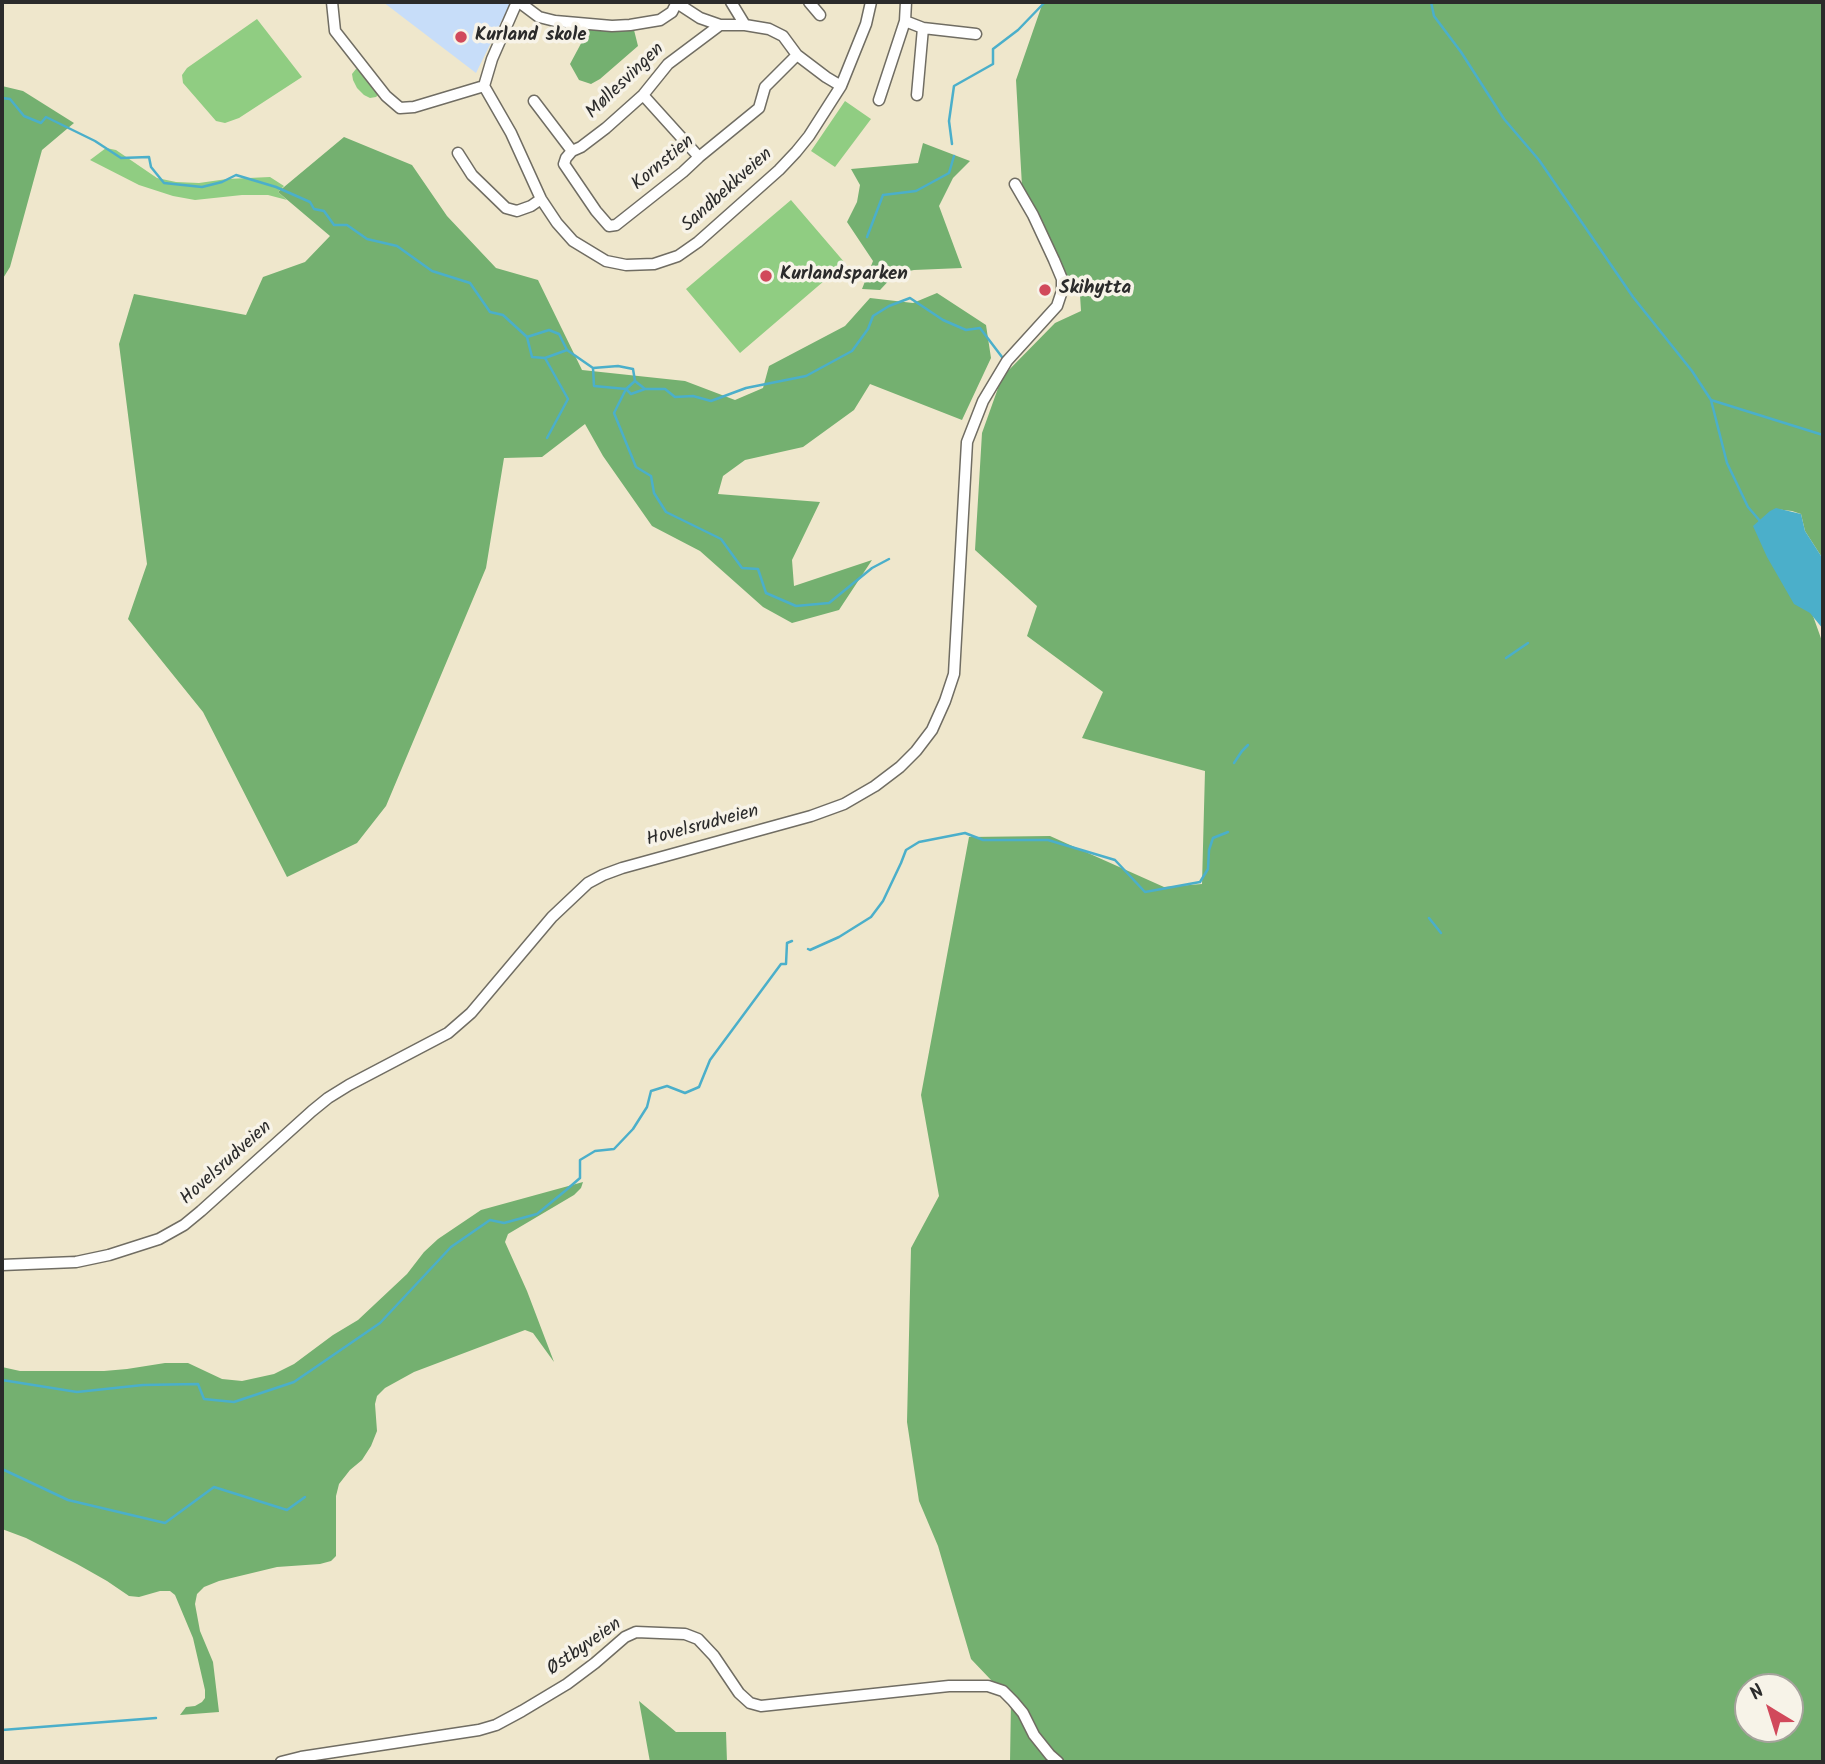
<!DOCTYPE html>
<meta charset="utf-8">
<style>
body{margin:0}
#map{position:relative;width:1825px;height:1764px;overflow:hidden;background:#efe7cc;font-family:Kalam,sans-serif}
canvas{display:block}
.frame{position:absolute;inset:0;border:4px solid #2b2b2b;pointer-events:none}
.north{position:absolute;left:1734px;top:1673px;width:70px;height:70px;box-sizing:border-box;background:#f7f3e8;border:2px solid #a5a39c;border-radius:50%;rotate:322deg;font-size:19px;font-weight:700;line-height:28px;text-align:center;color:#2b2b2b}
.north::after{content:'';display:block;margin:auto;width:24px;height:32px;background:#d1495b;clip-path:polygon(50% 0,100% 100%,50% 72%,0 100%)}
</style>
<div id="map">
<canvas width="1825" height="1764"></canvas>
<div class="frame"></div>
<div class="north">N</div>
</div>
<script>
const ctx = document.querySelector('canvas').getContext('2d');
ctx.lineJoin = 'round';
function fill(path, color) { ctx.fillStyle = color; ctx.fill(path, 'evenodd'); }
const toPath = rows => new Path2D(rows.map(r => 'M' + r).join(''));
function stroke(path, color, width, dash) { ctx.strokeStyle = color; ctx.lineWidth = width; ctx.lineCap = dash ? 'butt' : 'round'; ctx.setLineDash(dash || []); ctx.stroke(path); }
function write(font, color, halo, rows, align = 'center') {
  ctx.font = font + ' Kalam,sans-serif'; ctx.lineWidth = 7; ctx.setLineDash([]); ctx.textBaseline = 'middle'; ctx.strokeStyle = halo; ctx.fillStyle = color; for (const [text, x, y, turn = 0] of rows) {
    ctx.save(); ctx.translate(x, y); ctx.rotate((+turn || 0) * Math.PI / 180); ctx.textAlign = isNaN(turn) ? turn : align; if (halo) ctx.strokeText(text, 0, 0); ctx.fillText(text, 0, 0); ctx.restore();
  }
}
const built = toPath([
 [383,2,511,2,476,73]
]);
const green = toPath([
 [257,19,302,77,239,118,225,123,216,121,183,83,182,75,187,68],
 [360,68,379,94,376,97,370,98,364,95,357,88,353,80,352,74,356,69],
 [845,101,871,119,835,167,811,151],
 [106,148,116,150,157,178,176,182,199,183,227,179,270,177,284,186,278,192,287,200,268,195,242,195,195,200,173,196,139,185,90,160],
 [791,200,845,263,740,353,686,289]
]);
const forest = toPath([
 [1043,2,1823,2,1823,559,1805,531,1801,514,1792,511,1775,509,1823,644,1823,1762,1010,1762,1011,1701,971,1659,938,1546,919,1501,907,1422,911,1248,939,1196,921,1095,969,837,1050,836,1164,887,1202,884,1205,771,1082,738,1103,692,1027,636,1037,606,975,550,982,433,1002,377,1055,323,1081,311,1080,295,1067,278,1022,186,1016,80],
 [1748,1687,1790,1687,1790,1729,1748,1729],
 [564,23,598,30,634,30,638,46,600,79,591,84,579,80,570,64,585,36,561,28],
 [2,86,23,91,74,123,42,150,10,267,2,280],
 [344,137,412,165,447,216,496,268,538,280,582,370,685,381,735,400,763,388,769,366,845,326,870,298,913,303,937,293,986,325,991,358,962,420,870,384,854,410,803,447,745,460,723,476,718,494,820,502,792,560,794,586,872,560,839,610,792,623,763,607,700,551,652,526,603,456,585,424,542,457,504,458,486,568,386,806,357,843,287,877,203,712,128,619,147,564,119,344,134,294,246,315,263,277,305,262,330,236,278,192],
 [923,143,970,161,953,178,939,206,962,268,914,270,895,274,880,290,862,289,873,261,847,222,857,202,860,185,851,169,918,163],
 [583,1182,581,1188,574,1195,508,1234,505,1242,527,1291,554,1362,533,1333,525,1330,414,1372,385,1388,377,1396,375,1404,377,1431,371,1446,362,1460,350,1470,339,1484,336,1496,336,1556,331,1561,320,1564,277,1567,219,1581,204,1587,197,1594,195,1604,200,1631,213,1662,219,1712,180,1715,186,1707,195,1706,202,1702,205,1698,205,1690,193,1638,175,1595,170,1591,160,1591,139,1597,129,1596,107,1581,77,1564,26,1538,2,1529,2,1367,20,1371,104,1371,127,1369,165,1363,188,1363,222,1379,242,1381,274,1374,294,1364,333,1335,358,1320,407,1274,424,1252,438,1239,481,1210],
 [639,1701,676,1732,726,1732,727,1762,650,1762]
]);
const water = toPath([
 [1776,508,1801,514,1805,531,1823,559,1823,629,1810,613,1794,604,1767,557,1753,526,1770,511]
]);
const stream = toPath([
 [1431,2,1434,16,1461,52,1504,119,1539,160,1633,297,1692,371,1711,400,1727,463,1748,507,1760,521],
 [2,98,10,99,24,116,41,123,46,117,95,141,121,158,149,157,151,167,164,183,202,187,222,182,236,175,276,187,310,202,314,209,324,211,334,225,347,225,367,239,397,246,432,271,470,283,490,312,503,315,527,337,532,357,545,358,567,350,593,368,594,386,626,389,631,394,645,389,665,389,675,397,693,396,711,401,746,388,806,376,852,351,868,329,873,316,889,306,910,298,943,320,966,330,980,328,1002,357],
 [952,144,949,121,954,86,993,64,993,49,1018,30,1045,2],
 [867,237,883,195,916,191,949,173,954,156],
 [527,337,549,330,559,334,567,350],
 [545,358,568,399,547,438],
 [593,368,618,366,633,369,635,381,645,389],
 [635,381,626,389,614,413,636,467,651,476,654,493,666,512,721,539,742,568,758,569,766,593,796,606,829,603,872,568,889,559],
 [1711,400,1823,435],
 [1506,658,1528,643],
 [1234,763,1242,751,1248,745],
 [1429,918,1441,933],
 [808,949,810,950,839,937,871,917,883,901,901,863,906,850,919,842,965,833,983,840,1048,840,1115,860,1145,892,1200,882,1208,869,1209,850,1213,838,1228,832],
 [2,1380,77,1392,143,1385,198,1384,204,1399,234,1402,294,1382,380,1323,451,1247,490,1220,504,1223,537,1214,565,1191,580,1178,580,1160,595,1151,614,1149,633,1129,647,1107,651,1091,667,1086,685,1093,699,1087,710,1060,781,964,786,964,787,943,792,941],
 [2,1469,68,1500,165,1523,214,1487,287,1510,305,1497],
 [2,1730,156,1718]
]);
const street = toPath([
 [332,2,335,31,386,96,400,108,414,107,484,86],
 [519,2,539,17,555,21,612,26,630,25,660,20,672,12,677,2],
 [731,2,745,25],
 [809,2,820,15],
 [906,2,905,21,923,28,976,34],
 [677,3,700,18,720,25,745,25,769,29,783,36,797,55,826,77,841,86],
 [484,86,511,133,541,199,557,223,573,241,606,261,626,265,654,264,678,256,698,242,779,170,796,152,809,136,841,86,866,24,871,2],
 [484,86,492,59,517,2],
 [643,95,699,157],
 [917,95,923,28],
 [879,100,905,21],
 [534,101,572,151,581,147,606,128,643,95,668,64,720,25],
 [572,151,566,158,564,164,596,211,609,226,616,225,683,172,699,157,759,108,765,87,797,55],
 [458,153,472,175,506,208,517,211,531,206,541,199],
 [2,1265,76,1262,109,1255,159,1239,184,1225,201,1211,312,1111,328,1098,349,1085,448,1033,471,1013,552,917,588,883,603,875,622,868,811,816,844,804,875,786,900,767,916,751,932,730,945,701,954,674,967,442,983,401,1007,361,1057,306,1062,291,1062,279,1054,260,1033,215,1015,184],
 [281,1762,301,1757,479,1730,496,1725,522,1711,567,1684,595,1663,625,1637,636,1632,685,1634,698,1639,714,1656,739,1693,750,1703,761,1706,949,1686,988,1686,1003,1691,1013,1701,1023,1713,1034,1735,1050,1755,1058,1762]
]);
const markers = [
 [461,37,7,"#d1495b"],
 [766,276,7,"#d1495b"],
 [1045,290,7,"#d1495b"]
];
const poiNames = [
 ["Kurland skole",475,37],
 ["Kurlandsparken",780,276],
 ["Skihytta",1059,290]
];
const streetNames = [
 ["Møllesvingen",626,82,-44],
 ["Kornstien",664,164,-40],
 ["Sandbekkveien",728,191,-42],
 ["Hovelsrudveien",703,827,-15],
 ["Hovelsrudveien",227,1164,-42],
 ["Østbyveien",585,1648,-35]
];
fill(built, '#c7ddf9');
fill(green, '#90cd82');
fill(forest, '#74b070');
fill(water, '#4bafca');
stroke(stream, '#4bafca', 2.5);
stroke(street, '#706d63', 13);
stroke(street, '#fff', 10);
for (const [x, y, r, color] of markers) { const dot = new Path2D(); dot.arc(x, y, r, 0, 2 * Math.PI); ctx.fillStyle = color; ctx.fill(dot); stroke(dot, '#f7f3e8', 2.5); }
write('bold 19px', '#2b2b2b', '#f7f3e8', poiNames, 'left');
write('19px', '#2b2b2b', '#f7f3e8', streetNames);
</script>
